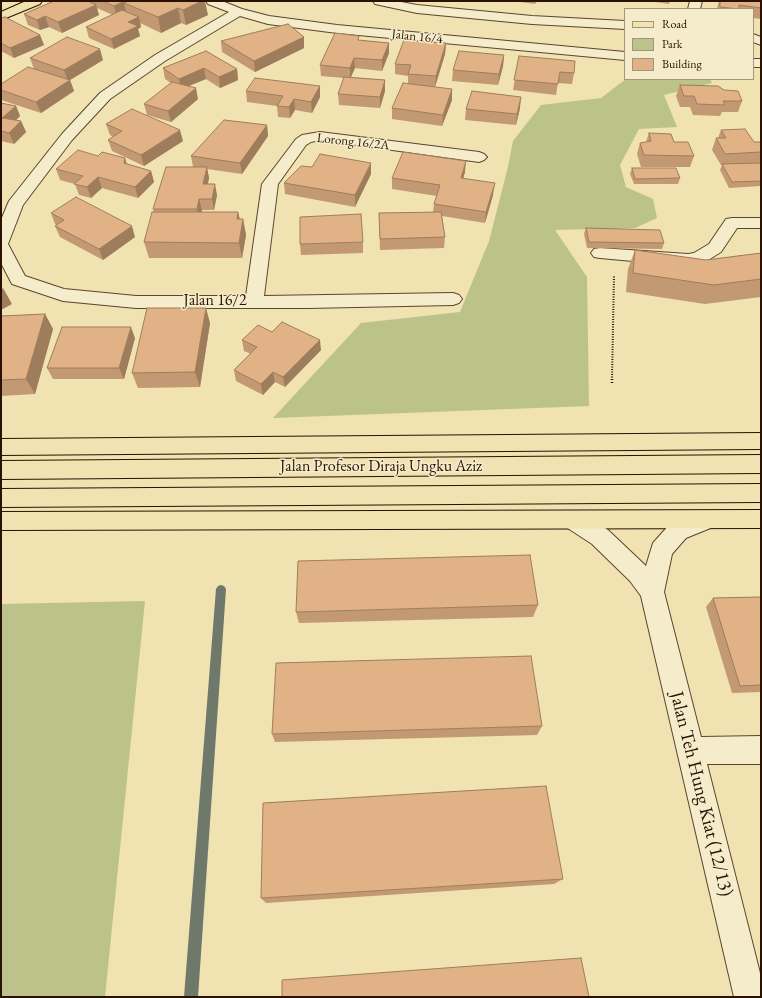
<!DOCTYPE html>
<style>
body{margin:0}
#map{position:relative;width:762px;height:998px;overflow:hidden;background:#f0e2b1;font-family:"EB Garamond",serif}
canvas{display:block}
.frame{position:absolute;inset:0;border:2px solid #2b1101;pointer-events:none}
.legend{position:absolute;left:624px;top:8px;width:130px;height:72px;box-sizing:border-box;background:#f5eccc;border:1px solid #a4947b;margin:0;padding:5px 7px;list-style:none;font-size:12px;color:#2b1101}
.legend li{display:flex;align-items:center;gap:8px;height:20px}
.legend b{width:20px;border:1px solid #a4947b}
</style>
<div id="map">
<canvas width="762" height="998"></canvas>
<div class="frame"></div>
<ul class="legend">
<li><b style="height:5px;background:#f0e2b1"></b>Road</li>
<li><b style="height:11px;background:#bbc38a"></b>Park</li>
<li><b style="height:11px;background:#e1b285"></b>Building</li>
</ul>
</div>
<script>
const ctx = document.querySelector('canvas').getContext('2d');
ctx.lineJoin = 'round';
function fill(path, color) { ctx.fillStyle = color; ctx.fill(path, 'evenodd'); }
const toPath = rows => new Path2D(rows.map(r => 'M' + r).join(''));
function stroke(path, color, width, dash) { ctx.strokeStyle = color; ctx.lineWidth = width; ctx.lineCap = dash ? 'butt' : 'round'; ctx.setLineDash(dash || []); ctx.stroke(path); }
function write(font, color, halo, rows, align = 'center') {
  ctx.font = font + ' "EB Garamond",serif'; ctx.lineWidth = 3; ctx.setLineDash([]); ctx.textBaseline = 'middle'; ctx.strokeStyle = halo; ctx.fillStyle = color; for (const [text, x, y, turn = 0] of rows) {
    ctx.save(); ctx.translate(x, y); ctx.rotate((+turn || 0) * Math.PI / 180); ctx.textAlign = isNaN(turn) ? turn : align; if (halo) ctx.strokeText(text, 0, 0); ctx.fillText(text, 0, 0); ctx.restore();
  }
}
const green = toPath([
 [626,79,710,79,712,83,664,95,677,127,639,129,620,165,626,187,653,199,657,218,635,228,555,230,587,277,589,406,273,418,361,323,460,312,489,241,508,167,513,141,541,105,601,98],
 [145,601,105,997,1,997,1,604]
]);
const stream = toPath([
 [221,585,224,586,226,589,198,997,184,997,216,589,218,586,221,585]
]);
const pathFar1 = toPath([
 [612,380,614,275]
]);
const path = toPath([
 [612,383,612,379]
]);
const minor = toPath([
 [206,1,222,1,242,9,269,16,337,25,625,52,625,60,337,33,268,24,240,16,165,61,110,99,72,140,23,205,8,244,25,276,64,289,136,296,246,296,262,184,296,139,302,135,320,132,479,152,484,154,487,157,484,160,479,162,320,140,311,142,306,145,278,184,264,296,453,293,459,295,462,299,459,303,453,305,308,308,136,308,63,301,12,284,1,263,1,220,9,201,62,134,100,93,155,55,229,12,208,4,206,1],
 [373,1,396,1,417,5,532,16,625,21,625,29,532,24,417,13,375,4,373,1],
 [690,1,702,1,700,9,688,9,690,1],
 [753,34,761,37,761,45,753,42,753,34],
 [753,59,761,59,761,67,753,67,753,59],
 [732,218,761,218,761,228,737,228,721,252,705,262,699,264,688,266,600,258,594,257,591,253,594,249,600,248,688,254,694,253,709,244,726,219,732,218],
 [574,511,582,513,608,530,646,566,653,543,670,524,705,511,713,513,716,520,713,527,686,538,672,554,664,592,701,737,761,736,761,764,707,764,761,977,761,997,734,997,641,596,630,581,592,544,566,527,563,520,566,513,574,511]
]);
const major = toPath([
 [26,1,42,1,40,4,1,20,1,12,26,1],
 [761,433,761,449,1,455,1,439,761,433],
 [761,455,761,473,1,479,1,461,761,455],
 [761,484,761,502,1,507,1,489,761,484],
 [761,510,761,528,1,530,1,512,761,510]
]);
const wall = toPath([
 [54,1,202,1,208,15,186,25,181,23,161,33,140,23,141,27,138,29,140,36,114,49,89,38,86,27,113,15,97,8,99,15,62,33,49,27,40,30,28,25,24,14],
 [513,1,537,1,535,4],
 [648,1,670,1,669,4],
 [719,1,761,1,761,19,753,18,753,9,717,9],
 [1,18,40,35,44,45,14,58,1,51],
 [304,37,304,48,255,72,222,52,221,41],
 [359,40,389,43,389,53,382,71,355,68,351,77,385,80,385,91,380,108,339,105,338,94,344,78,321,76,320,65],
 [446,43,445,54,435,87,452,100,442,126,392,119,392,108,408,84,408,76,395,74,395,64],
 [206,51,237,69,238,80,220,88,206,79,189,86,198,99,171,122,147,115,144,104,171,83,165,79,163,68],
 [504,55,503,66,498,85,452,81,453,70],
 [519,56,574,73,572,84,558,83,556,95,513,90],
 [30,58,103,60,70,80,74,91,41,113,1,100,1,84,34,69],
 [680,85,724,90,742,101,738,112,722,112,720,116,693,115,690,107,680,107,676,96],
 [320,86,320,97,312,113,295,110,290,118,278,117,277,106,247,102,246,91],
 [1,103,16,106,20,116,16,120,21,121,26,132,14,144,1,141],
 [520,108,516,125,465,120,466,109],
 [106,124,183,141,144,166,112,151,108,140,113,137,110,135],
 [267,125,268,136,242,174,207,169,209,178,208,184,217,195,214,210,202,210,202,212,238,212,240,219,243,219,246,235,242,258,149,258,144,242,154,212,153,209,193,167,191,156],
 [721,130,754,142,761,142,761,186,729,188,720,170,722,165,721,165,712,150,716,138,718,138],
 [649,133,674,142,694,156,690,167,641,167,637,154,640,143,646,142],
 [98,156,125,158,127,164,151,171,154,182,138,198,102,188,91,198,79,195,75,184,60,180,56,169],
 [312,167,371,174,355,207,285,194,284,183],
 [632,168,680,178,678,184,634,184,630,174],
 [465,172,463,179,493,195,485,223,442,216,445,237,444,248,380,250,379,213,433,212,434,204,437,196,392,189,392,178],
 [51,213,135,237,103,260,60,237,55,226,57,225,55,224],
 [586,228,664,243,662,249,587,248,584,234],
 [363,242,363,253,301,255,300,244],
 [635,250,706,260,761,253,761,297,705,304,626,292,628,269],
 [45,314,53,329,35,394,1,396,1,316],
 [210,323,200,387,138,388,132,373],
 [272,332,321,350,285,387,275,382,263,395,236,381,234,370,251,354,244,351,242,340],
 [135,338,124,379,53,379,47,368],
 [761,597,761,692,732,693,706,607,713,598],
 [538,605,533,617,299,623,296,612],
 [542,726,537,735,275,742,272,734],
 [563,879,554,884,266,903,261,898]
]);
const shadedWall = toPath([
 [125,1,148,1,124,3,126,12,117,16,114,6],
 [202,1,205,1,208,15,186,25,183,10],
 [96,5,99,15,62,33,58,22],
 [178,8,181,23,161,33,158,17],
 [45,16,49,27,40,30,37,20],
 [139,17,141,27,138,29,140,36,114,49,111,39,128,22],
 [40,35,44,45,14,58,10,48],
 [304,37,304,48,255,72,254,61],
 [389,43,389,53,382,71,382,60],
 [446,43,445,54,435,87,436,76],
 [100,49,103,60,70,80,74,91,41,113,36,102,68,81,64,70],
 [504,55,503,66,498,85,499,74],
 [354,58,355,68,350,79,350,68],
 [204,68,206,79,181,89,179,79],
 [237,69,238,80,220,88,219,77],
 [385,80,385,91,380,108,380,97],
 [320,86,320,97,312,113,311,102],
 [196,88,198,99,171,122,168,111],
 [452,89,452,100,442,126,443,115],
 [521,97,520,108,516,125,517,114],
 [294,99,295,110,290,118,289,107],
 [16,106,20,116,7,129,2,118],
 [21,121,26,132,14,144,9,133],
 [267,125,268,136,242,174,240,163],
 [180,130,183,141,144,166,141,155],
 [125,158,128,169,124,163],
 [466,161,465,172,460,189,461,178],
 [371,163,371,174,355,207,355,195],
 [207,167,209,178,205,195,203,184],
 [151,171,154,182,138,198,135,187],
 [98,177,102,188,91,198,87,187],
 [495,183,493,195,485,223,486,212],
 [215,184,217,195,214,210,212,199],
 [199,199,202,210,199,221,197,209],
 [238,212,241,228,243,219,246,235,242,258,239,243,237,219],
 [132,226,135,237,103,260,99,249],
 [3,288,12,304,1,310,1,290],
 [206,308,210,323,200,387,195,372],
 [45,314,53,329,35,394,26,379],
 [131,327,135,338,124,379,119,368],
 [320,340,321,350,285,387,283,377],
 [273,372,275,382,263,395,261,384]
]);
const building = toPath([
 [54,1,88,1,96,5,58,22,45,16,37,20,24,14,54,1],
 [103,1,125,1,114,6,103,1],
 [128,1,202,1,183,10,178,8,158,17,124,3,128,1],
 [720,1,761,1,761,8,739,5,739,9,720,7,720,1],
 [122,10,139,17,128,22,138,26,111,39,86,27,122,10],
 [5,17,40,35,10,48,1,43,1,18,5,17],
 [288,24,304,37,254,61,221,41,288,24],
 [335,33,359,36,358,40,389,43,382,60,354,58,350,68,320,65,335,33],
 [67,37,100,49,64,70,30,58,67,37],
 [404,40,446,43,436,76,408,74,411,65,395,64,404,40],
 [206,51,237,69,219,77,204,68,179,79,163,68,206,51],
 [459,51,504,55,499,74,453,70,459,51],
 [519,56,575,61,574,73,560,72,558,84,514,80,519,56],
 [28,67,70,80,36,102,1,90,1,84,28,67],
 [344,77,385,80,380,97,338,94,344,77],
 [255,78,320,86,311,102,294,99,289,107,277,106,283,96,246,91,255,78],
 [172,82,196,88,168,111,144,104,172,82],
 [403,83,452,89,443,115,392,108,403,83],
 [680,85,718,86,724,90,738,91,742,101,723,101,725,105,697,104,694,96,684,96,680,85],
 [472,91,521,97,517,114,466,109,472,91],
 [1,103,16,106,2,118,21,121,9,133,1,131,1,103],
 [132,109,180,130,141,155,108,140,122,131,106,124,132,109],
 [224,120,267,125,240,163,191,156,224,120],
 [745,129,754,142,761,142,761,152,725,154,716,138,726,138,721,130,745,129],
 [649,133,671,134,674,142,688,142,694,156,644,155,640,143,651,141,649,133],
 [78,150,98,156,102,152,125,158,124,163,151,171,135,187,98,177,87,187,74,184,83,176,56,169,78,150],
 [403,152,466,161,461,178,495,183,486,212,434,204,440,185,392,178,403,152],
 [320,154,371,163,355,195,284,183,301,166,312,167,320,154],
 [761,163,761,181,732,182,722,164,761,163],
 [166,167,207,167,203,184,215,184,212,199,199,199,197,209,153,209,166,167],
 [632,168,676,168,680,178,635,179,632,168],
 [76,197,132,226,99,249,55,226,64,220,51,213,76,197],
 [152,212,238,212,237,219,243,219,239,243,144,242,152,212],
 [441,212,445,237,380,239,379,213,441,212],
 [361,214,363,242,300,244,300,217,361,214],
 [586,228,660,230,664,243,589,242,586,228],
 [635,250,706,260,761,253,761,279,714,285,633,273,635,250],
 [147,308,206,308,195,372,132,373,147,308],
 [45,314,26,379,1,380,1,316,45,314],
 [282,322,320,340,283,377,273,372,261,384,234,370,257,347,242,340,258,325,272,332,282,322],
 [62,327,131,327,119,368,47,368,62,327],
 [530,555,538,605,296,612,298,561,530,555],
 [761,597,761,685,740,686,713,598,761,597],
 [531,656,542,726,272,734,276,663,531,656],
 [546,786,563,879,261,898,263,803,546,786],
 [581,958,589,997,282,997,282,980,581,958]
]);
const farStreetnames = [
 ["Jalan 16/4",417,37,6],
 ["Lorong 16/2A",353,142,6]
];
const streetNames = [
 ["Jalan 16/2",215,301],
 ["Jalan Profesor Diraja Ungku Aziz",381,467]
];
const nearStreetnames = [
 ["Jalan Teh Hung Kiat (12/13)",701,794,76]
];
fill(green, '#bbc38a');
fill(stream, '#6e786b');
stroke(minor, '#5c452d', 2);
stroke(major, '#2b1101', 2);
stroke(pathFar1, '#2b1101', 2, [1, 1.5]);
stroke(path, '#2b1101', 2.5, [1, 2]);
fill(minor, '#f5eccc');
fill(major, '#f0e2b1');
fill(wall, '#c29972');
fill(shadedWall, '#9e7d5d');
fill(building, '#e1b285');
stroke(building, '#9e7d5d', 1);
write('13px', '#2b1101', '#f5eccc', farStreetnames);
write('16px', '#2b1101', '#f5eccc', streetNames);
write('19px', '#2b1101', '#f5eccc', nearStreetnames);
</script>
